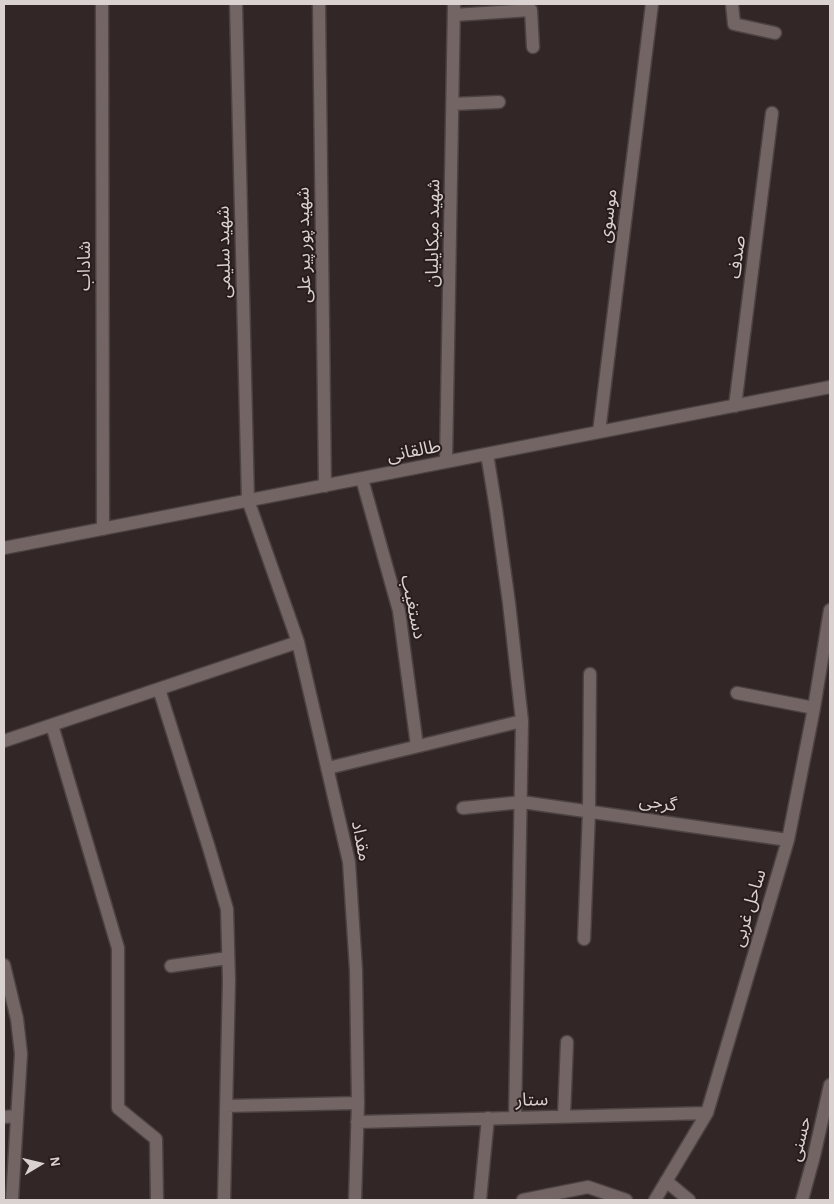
<!DOCTYPE html>
<meta charset="utf-8">
<style>
body{margin:0}
#map{position:relative;width:834px;height:1204px;overflow:hidden;background:#322726;font-family:"Alegreya Sans",sans-serif}
canvas{display:block}
.frame{position:absolute;inset:0;border:5px solid #dad2d1;pointer-events:none}
.north{position:absolute;left:15px;top:1139px;width:50px;height:50px;-webkit-text-stroke:4px #281d1c;paint-order:stroke;rotate:81deg;font-size:14px;font-weight:700;line-height:20px;text-align:center;color:#dad2d1}
.north::after{content:'';display:block;margin:auto;width:18px;height:22px;background:#dad2d1;clip-path:polygon(50% 0,100% 100%,50% 72%,0 100%)}
</style>
<div id="map">
<canvas width="834" height="1204"></canvas>
<div class="frame"></div>
<div class="north">N</div>
</div>
<script>
const ctx = document.querySelector('canvas').getContext('2d');
ctx.lineJoin = 'round';
const toPath = rows => new Path2D(rows.map(r => 'M' + r).join(''));
function stroke(path, color, width, dash) { ctx.strokeStyle = color; ctx.lineWidth = width; ctx.lineCap = dash ? 'butt' : 'round'; ctx.setLineDash(dash || []); ctx.stroke(path); }
function write(font, color, halo, rows, align = 'center') {
  ctx.font = font + ' "Alegreya Sans","Noto Sans Arabic",sans-serif'; ctx.lineWidth = 4; ctx.setLineDash([]); ctx.textBaseline = 'middle'; ctx.strokeStyle = halo; ctx.fillStyle = color; for (const [text, x, y, turn = 0] of rows) {
    ctx.save(); ctx.translate(x, y); ctx.rotate((+turn || 0) * Math.PI / 180); ctx.textAlign = isNaN(turn) ? turn : align; if (halo) ctx.strokeText(text, 0, 0); ctx.fillText(text, 0, 0); ctx.restore();
  }
}
const minor = toPath([
 [102,4,103,529],
 [236,4,248,500,298,642,349,862,356,970,358,1103,355,1200],
 [319,4,325,486],
 [732,4,734,24,775,33],
 [454,15,531,10,533,47],
 [453,104,499,102],
 [735,406,772,113],
 [599,432,652,4],
 [487,454,496,509,509,603,522,721,515,1118],
 [446,462,454,4],
 [362,479,399,611,417,746],
 [4,548,830,387],
 [159,689,209,848,227,909,229,980,224,1200],
 [737,693,814,708],
 [52,725,118,948,118,1108,156,1139,157,1200],
 [4,741,298,642],
 [328,768,522,721],
 [463,808,522,802,788,840],
 [584,939,589,811,590,674],
 [4,965,17,1019,21,1054,12,1200],
 [171,966,228,958],
 [226,1106,358,1103],
 [564,1116,567,1042],
 [4,1117,17,1116],
 [357,1122,707,1113],
 [666,1181,689,1200],
 [480,1200,488,1118],
 [523,1200,588,1187,626,1200],
 [655,1200,707,1113,788,840,814,708,830,610],
 [802,1200,814,1156,830,1085]
]);
const streetNames = [
 ["موسوی",608,216,-83],
 ["شهید میکایلیان",433,233,-89],
 ["شهید پور پیر علی",304,245,-91],
 ["شهید سلیمی",224,252,-91],
 ["صدف",737,257,-83],
 ["شاداب",85,266,-90],
 ["طالقانی",414,451,-11],
 ["دستغیب",413,607,78],
 ["گرجی",658,803,8],
 ["مقداد",361,841,79],
 ["ساحل غربی",749,908,-73],
 ["ستار",532,1100,-1],
 ["حسنی",800,1139,-76]
];
stroke(minor, '#4c4241', 15);
stroke(minor, '#726564', 12);
write('18px', '#dad2d1', '#281d1c', streetNames);
</script>
